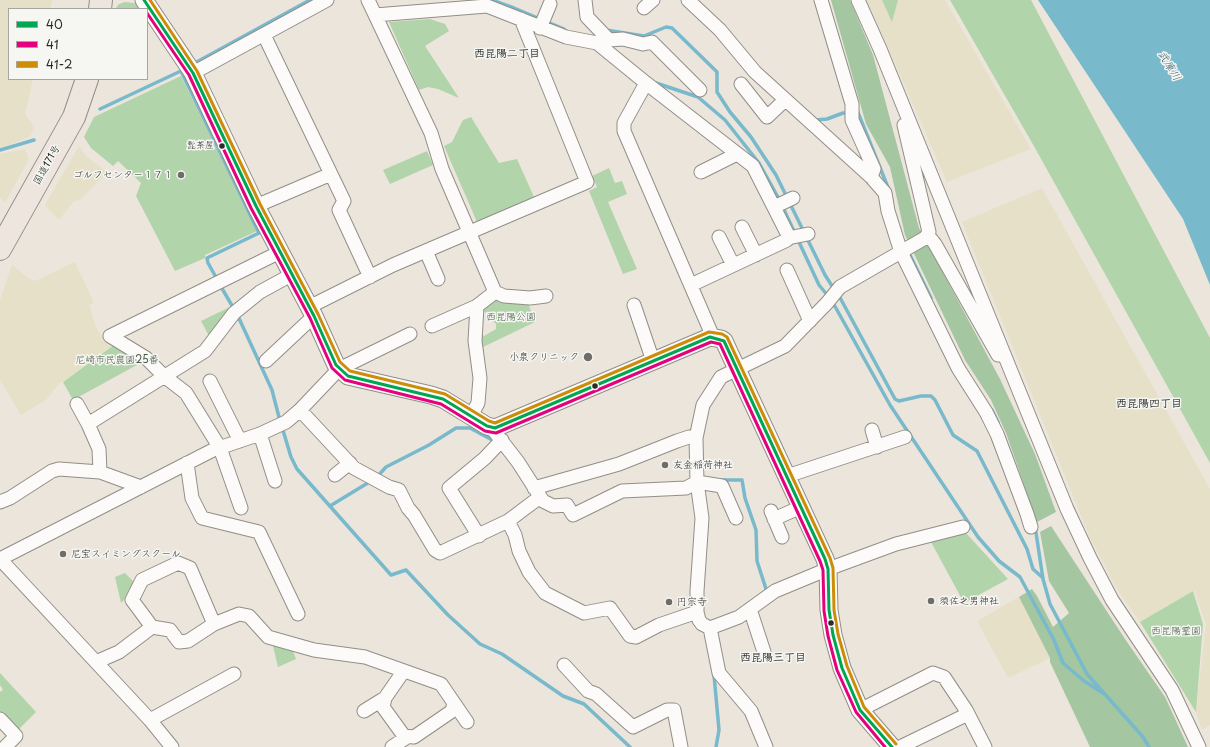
<!DOCTYPE html>
<meta charset="utf-8">
<style>
body{margin:0}
#map{position:relative;width:1210px;height:747px;overflow:hidden;background:#ece5db;font-family:"Playpen Sans",sans-serif}
canvas{display:block}
.legend{position:absolute;left:8px;top:8px;width:140px;height:72px;box-sizing:border-box;background:#f6f6f2;border:1px solid #a5a5a2;margin:0;padding:5px 7px;list-style:none;font-size:12px;color:#2b2b2b}
.legend li{display:flex;align-items:center;gap:8px;height:20px}
.legend b{width:20px;border:1px solid #a5a5a2}
</style>
<div id="map">
<canvas width="1210" height="747"></canvas>
<ul class="legend">
<li><b style="height:5px;background:#00a651"></b>40</li>
<li><b style="height:5px;background:#e5007d"></b>41</li>
<li><b style="height:5px;background:#ce8d09"></b>41-2</li>
</ul>
</div>
<script>
const ctx = document.querySelector('canvas').getContext('2d');
ctx.lineJoin = 'round';
function fill(path, color) { ctx.fillStyle = color; ctx.fill(path, 'evenodd'); }
const toPath = rows => new Path2D(rows.map(r => 'M' + r).join(''));
function stroke(path, color, width, dash) { ctx.strokeStyle = color; ctx.lineWidth = width; ctx.lineCap = dash ? 'butt' : 'round'; ctx.setLineDash(dash || []); ctx.stroke(path); }
function write(font, color, halo, rows, align = 'center') {
  ctx.font = font + ' "Playpen Sans","Klee One",sans-serif'; ctx.lineWidth = 3; ctx.setLineDash([]); ctx.textBaseline = 'middle'; ctx.strokeStyle = halo; ctx.fillStyle = color; for (const [text, x, y, turn = 0] of rows) {
    ctx.save(); ctx.translate(x, y); ctx.rotate((+turn || 0) * Math.PI / 180); ctx.textAlign = isNaN(turn) ? turn : align; if (halo) ctx.strokeText(text, 0, 0); ctx.fillText(text, 0, 0); ctx.restore();
  }
}
const built = toPath([
 [0,0,52,0,50,9,9,9,9,79,33,79,25,114,34,127,29,137,0,149],
 [867,0,945,0,1031,149,947,182],
 [79,146,87,157,107,172,80,200,74,201,59,220,45,205],
 [25,149,29,159,5,203,0,197,0,154],
 [1042,188,1210,489,1210,725,1202,730,1196,712,1206,624,1194,590,1140,622,1118,591,1090,538,962,222],
 [75,262,94,303,89,305,96,327,100,334,112,346,59,384,46,400,21,415,0,380,0,300,12,265,30,279,35,281],
 [1019,597,1050,658,1008,678,977,621]
]);
const green = toPath([
 [882,0,898,0,892,22],
 [950,0,1031,0,1210,338,1210,463,1035,148],
 [125,2,134,3,141,9,115,9,119,4],
 [430,19,445,24,449,31,425,46,459,98,438,89,428,87,419,90,389,22],
 [181,76,257,231,205,255,205,258,175,271,136,196,141,183,118,161,113,166,91,148,84,137,94,117],
 [471,117,499,163,517,159,534,197,477,222,444,146,452,142,463,120],
 [427,151,433,165,390,184,383,170],
 [609,168,615,183,622,181,627,194,608,202,637,269,623,274,589,191,597,187,592,176],
 [492,298,528,303,535,322,479,349,478,333,484,336,496,329,496,324,482,309],
 [230,307,209,336,201,321],
 [118,342,146,360,73,400,63,382],
 [966,533,1008,579,964,603,930,540],
 [125,573,135,583,132,590,129,589,124,600,121,603,115,577],
 [1193,591,1203,624,1196,712,1140,622],
 [275,644,293,651,296,659,278,667,273,646],
 [0,673,36,712,18,730,0,714,0,692,3,690,0,685]
]);
const forest = toPath([
 [831,0,850,0,873,55,919,228,1000,379,1035,454,1056,512,1037,522,1006,433,991,400,965,360,905,235,890,167,866,124],
 [1051,526,1125,639,1165,697,1188,747,1090,747,1050,662,1050,658,1019,597,1032,589,1037,596,1053,627,1069,613,1049,581,1040,532]
]);
const water = toPath([
 [1038,0,1210,0,1210,285,1183,219]
]);
const stream = toPath([
 [492,0,514,8,564,29],
 [606,30,644,36,666,27,672,28,715,70,717,72,717,92,730,112,751,137,776,175,825,275,834,289],
 [193,64,310,0],
 [181,71,259,233,207,258,208,263,217,279],
 [653,82,698,97,725,120,759,163,779,199,819,285,828,296],
 [100,109,183,70],
 [857,110,889,190],
 [815,120,827,119,843,113,849,113],
 [0,150,34,140],
 [908,251,931,298],
 [220,285,234,309],
 [838,294,895,399,899,401,921,396,931,396,935,400,953,435,977,451,1027,549,1033,569,1043,578],
 [832,301,890,405,978,537,999,561,1020,577,1054,640,1063,663,1084,681,1106,695],
 [237,314,272,390,280,421],
 [992,410,998,422],
 [282,427,291,457,297,469,391,575,406,570,448,615,480,644,502,654,563,696,584,704,630,747],
 [376,478,386,467,429,445,456,428,470,428,496,442],
 [720,480,742,480,745,498,756,530,757,561,767,592,766,593],
 [330,506,371,481],
 [1035,526,1043,579,1050,604,1087,674,1143,737,1149,747],
 [714,675,719,730,716,747]
]);
const minor = toPath([
 [368,0,431,133,442,169,495,292],
 [585,0,587,17,609,40,623,39,643,44,652,42,700,90],
 [688,0,720,30,755,72,871,177,885,193,888,211,901,252,958,368,986,412,997,434,1027,514,1031,527],
 [821,0,852,104,852,120,874,169,871,177],
 [858,0,880,49,1067,509,1090,558,1112,600,1172,690,1199,747],
 [644,8,653,0],
 [375,15,487,6,566,37,597,43,646,83,624,123,624,131,713,337],
 [540,28,550,4],
 [264,35,344,201,339,210,370,277],
 [193,73,327,0],
 [646,83,753,166,788,235,787,240,691,285],
 [741,84,767,117,785,100],
 [904,125,929,232,925,238,931,239,935,244,998,355],
 [701,172,737,154],
 [256,206,331,174],
 [774,207,793,198],
 [742,227,756,255],
 [719,237,733,265],
 [788,238,808,234],
 [925,238,840,287,827,303,785,346,721,377,703,405,696,438,697,482,702,518,697,591,697,612,699,620,702,624,710,628,739,617,775,591,828,569,896,544,963,527],
 [426,251,438,279],
 [787,270,810,321],
 [634,305,653,361],
 [309,307,393,265,587,182,521,19],
 [432,326,477,306,495,292,504,296,530,298,546,296],
 [266,361,314,316],
 [210,381,240,441],
 [77,404,88,424],
 [300,410,354,468,389,487,399,490,408,508,414,515,435,550,440,553,508,521,540,497],
 [471,416,478,403,480,378,475,341,477,306],
 [491,427,518,462,543,501,553,506,567,505,573,515,622,491,686,488,697,482,722,486,736,518],
 [872,430,877,447],
 [260,434,275,481],
 [187,463,192,498,202,518,259,532,298,614],
 [100,472,99,449,88,424,205,351,234,313,260,292,291,275],
 [335,475,350,463],
 [787,476,905,437],
 [534,488,619,464,677,441,689,437,696,438],
 [0,502,10,498,52,471,59,469,100,472,141,487],
 [241,508,220,448,186,393,164,376,146,358,110,336,280,252],
 [771,511,782,537],
 [774,519,801,507],
 [508,521,515,535,519,551,529,572,545,593,584,613,610,608,630,636,636,637,659,625,697,612],
 [479,536,449,488,485,458,502,440],
 [0,559,213,450,260,434,286,422,300,410,339,369,410,334],
 [0,559,150,720,172,747],
 [750,609,764,652],
 [152,627,132,600,142,580,178,563,190,568,214,624],
 [710,628,719,673,751,711,766,747],
 [96,662,119,652,152,627,170,630,179,642,188,641,214,624,239,614,249,616,268,637,314,650,365,657,441,684,454,703,452,711,414,737,404,736,383,707,385,698,403,672],
 [564,665,588,691,596,694,633,727,667,710,674,710,681,747],
 [454,703,467,722],
 [860,710,933,673,944,677,966,710,985,747],
 [364,711,385,698],
 [0,719,16,736,5,747],
 [150,720,234,674],
 [392,747,407,737],
 [900,747,968,714]
]);
const tertiary = toPath([
 [144,0,193,73,256,206,314,316,336,365,348,376,431,395,443,399,487,426,495,428,710,337,721,339,724,341,825,559,828,569,829,610,833,635,842,668,860,710,892,747]
]);
const trunk = toPath([
 [100,9,101,0],
 [0,249,74,117,87,79]
]);
const bus1 = toPath([
 [144,0,193,73,256,206,314,316,336,365,348,376,443,399,487,426,495,428,710,337,724,341,825,559,828,569,829,610,833,635,842,668,860,710,892,747]
]);
const bus2 = toPath([
 [147,13,189,75,251,208,310,318,332,368,345,380,441,404,485,431,496,433,711,342,720,344,820,561,823,570,824,611,828,636,837,670,856,712,885,747]
]);
const bus3 = toPath([
 [150,0,197,71,260,204,318,314,340,362,350,371,445,394,489,421,495,423,709,332,722,334,727,337,830,558,833,568,834,610,838,634,847,666,864,707,896,744]
]);
const markers = [
 [222,146,3.5,"#2b2b2b"],
 [181,175,4,"#6f6c69"],
 [588,357,5,"#6f6c69"],
 [595,386,3.5,"#2b2b2b"],
 [665,465,4,"#6f6c69"],
 [63,554,4,"#6f6c69"],
 [931,601,4,"#6f6c69"],
 [669,602,4,"#6f6c69"],
 [831,623,3.5,"#2b2b2b"]
];
const busNames = [
 ["髭茶屋",214,146]
];
const streetNames = [
 ["国道171号",47,165,-61]
];
const poiNames = [
 ["ゴルフセンター１７１",173,175,"right"],
 ["小泉クリニック",579,357,"right"],
 ["友金稲荷神社",673,465],
 ["尼宝スイミングスクール",71,554],
 ["須佐之男神社",939,601],
 ["円宗寺",677,602]
];
const parkNames = [
 ["西昆陽公園",511,317],
 ["尼崎市民農園25番",117,360],
 ["西昆陽霊園",1176,631]
];
const neighbourhoodNames = [
 ["西昆陽二丁目",507,54],
 ["西昆陽四丁目",1149,404],
 ["西昆陽三丁目",773,658]
];
const waterNames = [
 ["武庫川",1169,66,58]
];
fill(built, '#e6e0c9');
fill(green, '#b2d4aa');
fill(forest, '#a4c6a0');
fill(water, '#78b9cc');
stroke(stream, '#78b9cc', 3.5);
stroke(minor, '#918e89', 15);
stroke(tertiary, '#918e89', 19);
stroke(trunk, '#918e89', 24);
stroke(minor, '#fcfbfa', 13);
stroke(tertiary, '#fcfbfa', 17);
stroke(trunk, '#ede5de', 22);
stroke(bus1, '#00a651', 3);
stroke(bus2, '#e5007d', 3);
stroke(bus3, '#ce8d09', 3);
for (const [x, y, r, color] of markers) { const dot = new Path2D(); dot.arc(x, y, r, 0, 2 * Math.PI); ctx.fillStyle = color; ctx.fill(dot); stroke(dot, '#f6f6f2', 1.5); }
write('9px', '#2b2b2b', '#f6f6f2', busNames, 'right');
write('10px', '#2b2b2b', '#f6f6f2', streetNames);
write('10px', '#2b2b2b', '#f6f6f2', poiNames, 'left');
write('10px', '#455a45', '#f6f6f2', parkNames);
write('bold 11px', '#2b2b2b', '#f6f6f2', neighbourhoodNames);
write('italic 11px', '#365c69', '#f6f6f2', waterNames);
</script>
